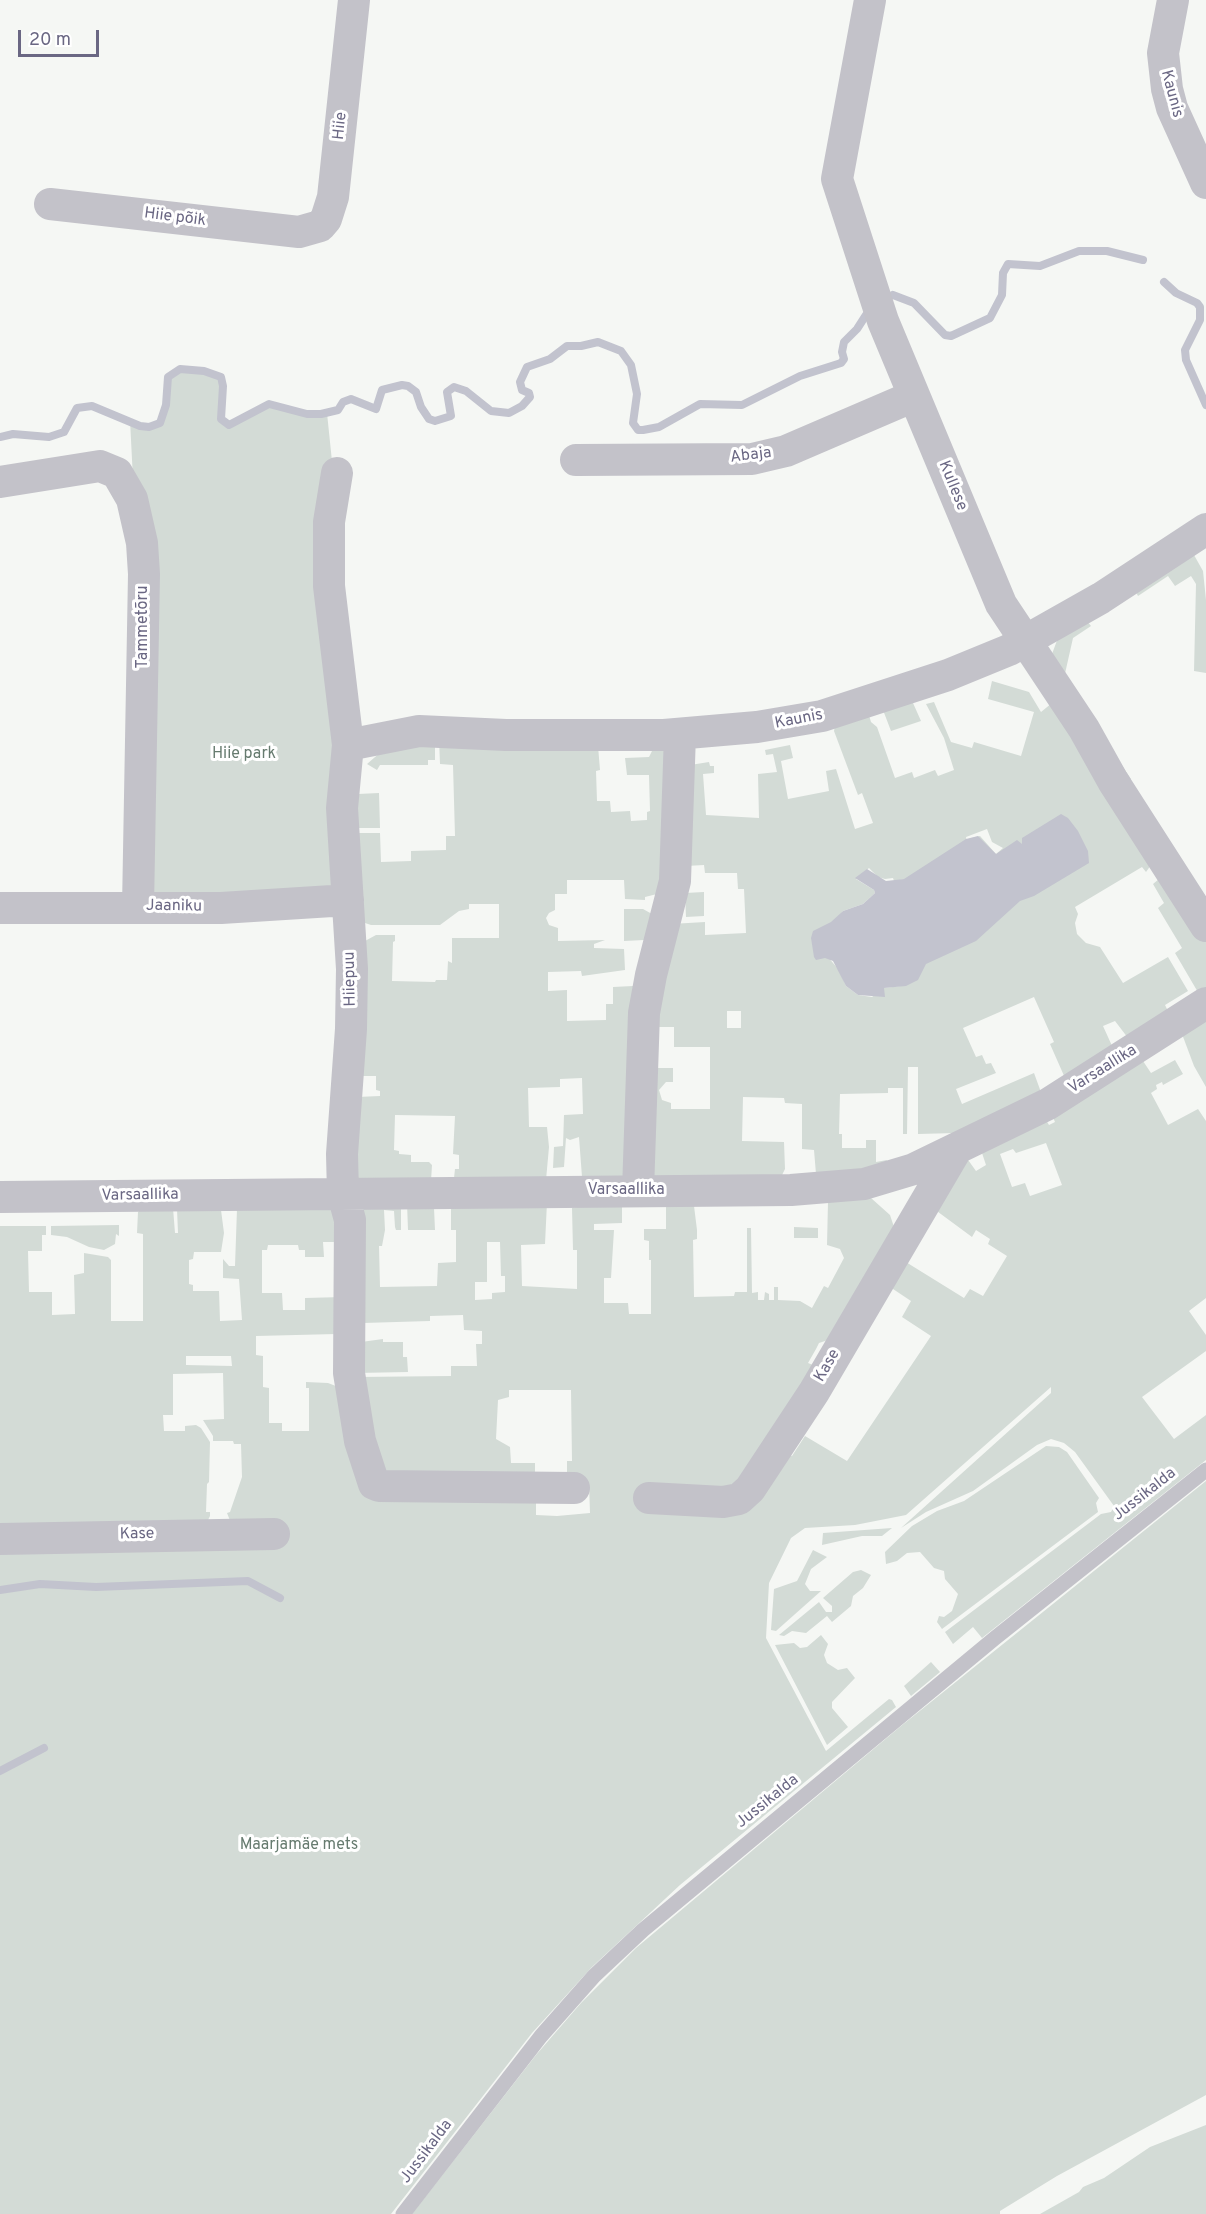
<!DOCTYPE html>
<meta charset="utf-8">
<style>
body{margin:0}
#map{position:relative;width:1206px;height:2214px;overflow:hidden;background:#f5f7f4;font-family:Overpass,sans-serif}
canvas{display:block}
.scale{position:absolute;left:18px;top:30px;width:81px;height:27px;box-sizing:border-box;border:3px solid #6a6783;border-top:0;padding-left:8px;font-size:18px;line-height:21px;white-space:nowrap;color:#6a6783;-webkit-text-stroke:4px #fff;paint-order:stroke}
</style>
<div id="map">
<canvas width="1206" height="2214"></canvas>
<div class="scale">20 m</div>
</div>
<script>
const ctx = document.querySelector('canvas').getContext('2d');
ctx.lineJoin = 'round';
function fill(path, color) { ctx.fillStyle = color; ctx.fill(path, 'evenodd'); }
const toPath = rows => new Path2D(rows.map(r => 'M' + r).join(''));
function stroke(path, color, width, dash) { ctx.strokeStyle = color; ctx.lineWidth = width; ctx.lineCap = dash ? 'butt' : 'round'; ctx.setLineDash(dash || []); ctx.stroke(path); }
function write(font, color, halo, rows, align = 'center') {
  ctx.font = font + ' Overpass,sans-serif'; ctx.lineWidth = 6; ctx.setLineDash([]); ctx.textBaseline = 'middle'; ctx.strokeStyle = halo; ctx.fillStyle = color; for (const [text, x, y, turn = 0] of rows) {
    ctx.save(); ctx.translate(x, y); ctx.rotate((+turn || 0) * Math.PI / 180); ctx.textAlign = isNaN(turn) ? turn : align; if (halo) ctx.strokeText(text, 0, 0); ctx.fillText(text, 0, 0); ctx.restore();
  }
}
const green = toPath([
 [180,369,204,371,221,377,223,386,220,414,222,422,226,424,234,424,269,404,307,414,327,413,333,471,337,742,332,885,325,890,154,894,130,420,144,427,161,423,166,405,168,377],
 [1194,555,1203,571,1206,600,1206,673,1194,671,1196,584,1191,576,1175,586,1168,576,1138,596,1135,590],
 [1082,620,1087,621,1091,626,1073,638,1064,678,1131,779,1125,780,1054,672,1052,654,1059,635],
 [992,681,1029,692,1041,712,1052,703,1151,865,1146,872,1142,867,1075,907,1078,914,1075,923,1077,934,1086,943,1100,947,1123,983,1168,957,1188,991,1165,1005,1170,1015,1128,1038,1115,1021,1103,1026,1113,1048,1065,1078,1050,1044,1054,1042,1034,997,963,1028,976,1057,982,1055,986,1064,991,1063,996,1073,956,1089,962,1104,1034,1073,1042,1095,956,1133,918,1134,918,1067,908,1067,907,1134,903,1134,903,1088,888,1088,888,1093,840,1094,839,1134,842,1134,842,1148,866,1148,866,1140,876,1140,876,1162,887,1160,884,1167,816,1174,814,1150,802,1149,802,1104,785,1103,784,1098,743,1097,742,1141,784,1142,785,1169,782,1175,653,1178,648,1068,673,1068,673,1082,666,1082,659,1090,662,1100,671,1103,671,1109,710,1109,710,1047,674,1047,674,1027,653,1027,671,924,705,922,705,935,746,933,744,889,738,889,737,873,705,873,704,865,686,866,684,766,709,762,710,766,714,766,714,773,703,774,706,815,759,818,758,774,777,772,773,754,766,755,765,750,790,745,793,758,781,761,788,799,829,791,826,771,836,769,855,829,873,823,862,793,858,795,834,731,835,726,868,712,871,722,877,727,895,778,912,772,914,778,935,770,938,776,954,770,944,738,926,704,934,702,951,742,972,748,974,742,1021,756,1034,712,988,699],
 [987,829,992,842,1003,848,996,854,980,836,972,838,1000,859,1026,843,901,986,884,988,872,997,858,995,846,986,839,970,827,956,839,916,843,911,863,904,875,893,874,890,856,879,869,868,878,877,885,879,893,878,894,881,929,875,967,842,966,837],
 [727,1011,741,1011,741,1028,727,1028],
 [908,701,913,703,921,721,891,731,883,710],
 [435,737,435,760,428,760,428,765,380,765,377,770,367,764,382,751],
 [439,738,598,746,600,770,596,771,597,801,610,801,611,812,630,811,631,821,647,820,647,812,650,811,649,775,627,775,625,758,649,757,652,751,670,747,661,893,645,897,645,900,625,899,624,880,567,880,567,894,555,894,555,910,549,913,546,918,549,925,558,928,558,941,605,940,594,944,594,948,624,949,625,970,582,976,581,971,548,972,548,991,567,990,567,1021,606,1020,606,1004,613,1004,613,987,633,986,625,1178,582,1177,579,1137,570,1140,566,1138,564,1167,553,1168,554,1147,563,1146,564,1115,583,1114,582,1078,560,1079,560,1087,528,1088,529,1127,547,1127,549,1147,546,1180,454,1178,455,1169,459,1169,459,1155,453,1154,455,1116,395,1115,394,1150,399,1151,399,1154,411,1155,411,1162,429,1162,432,1165,431,1181,357,1180,357,1097,380,1096,380,1091,376,1090,376,1076,355,1076,365,941,376,935,395,935,395,941,393,942,392,981,435,982,436,980,447,980,448,961,452,963,452,938,499,938,499,904,469,904,469,909,459,911,440,925,371,925,359,921,354,833,380,833,381,862,411,861,411,851,446,850,446,836,455,836,453,765,440,764],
 [379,793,380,828,353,828,358,794],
 [1159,879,1206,941,1206,991,1199,994,1175,953,1182,948,1158,908,1164,903,1153,884],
 [704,892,704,916,686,917,685,893],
 [624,909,643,909,652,914,644,940,624,941],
 [1206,1016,1206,1087,1194,1066,1182,1034],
 [1141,1058,1151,1073,1175,1060,1183,1074,1163,1085,1162,1082,1156,1085,1157,1089,1151,1093,1168,1125,1198,1109,1206,1121,1206,1298,1189,1311,1206,1335,1206,1351,1142,1397,1174,1439,1206,1415,1206,1460,982,1638,973,1627,953,1644,945,1632,1101,1514,1111,1512,1114,1506,1075,1452,1064,1443,1051,1439,1037,1445,973,1491,926,1512,901,1528,1051,1393,1051,1387,906,1515,855,1525,805,1528,791,1538,769,1583,766,1638,826,1751,889,1699,892,1700,896,1707,680,1885,592,1967,532,2033,391,2214,0,2214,0,1545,231,1523,227,1513,230,1512,242,1477,241,1444,234,1444,233,1441,213,1441,213,1436,203,1420,224,1419,223,1373,173,1374,173,1415,163,1415,164,1431,185,1431,185,1426,196,1425,201,1428,210,1442,209,1482,207,1484,206,1512,210,1512,210,1516,206,1524,0,1534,0,1226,46,1226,46,1235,42,1235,42,1251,28,1251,29,1292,52,1292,52,1315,75,1314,74,1275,84,1273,84,1253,108,1257,111,1260,111,1321,143,1321,143,1234,137,1233,138,1212,143,1208,173,1208,175,1233,178,1233,177,1209,221,1210,224,1233,221,1252,194,1252,193,1259,189,1260,189,1284,193,1285,193,1291,219,1291,220,1321,242,1320,239,1279,223,1278,223,1259,229,1266,235,1266,237,1209,335,1209,335,1242,323,1242,324,1257,305,1257,305,1250,299,1250,298,1245,268,1245,267,1250,262,1250,262,1293,282,1293,283,1310,305,1310,305,1298,343,1297,336,1334,256,1336,256,1355,263,1356,263,1387,269,1388,269,1423,282,1423,282,1431,309,1431,309,1388,306,1388,306,1382,328,1383,341,1388,361,1478,536,1501,536,1515,557,1516,590,1513,589,1483,567,1483,567,1461,572,1461,571,1390,509,1390,509,1397,498,1400,496,1439,510,1447,511,1463,535,1463,535,1478,382,1478,357,1377,451,1376,451,1366,477,1366,476,1344,482,1344,482,1331,464,1330,463,1315,430,1316,430,1321,363,1323,356,1226,365,1206,401,1203,401,1230,396,1230,395,1227,394,1211,384,1210,385,1230,382,1246,379,1246,380,1287,437,1286,438,1263,456,1262,456,1230,451,1230,451,1207,547,1202,545,1244,521,1245,522,1286,577,1289,577,1250,573,1250,572,1208,622,1200,622,1223,594,1224,594,1230,614,1230,611,1278,604,1278,604,1303,628,1303,629,1314,651,1314,651,1260,649,1260,649,1241,644,1240,644,1229,666,1229,666,1202,694,1206,697,1230,697,1239,693,1240,694,1297,734,1296,735,1292,747,1292,747,1228,751,1228,752,1293,758,1292,758,1300,764,1300,765,1292,769,1294,769,1300,774,1300,774,1287,778,1287,778,1300,800,1301,812,1308,824,1286,828,1288,844,1258,840,1249,827,1245,828,1202,871,1198,890,1215,894,1227,828,1340,819,1343,816,1349,808,1363,813,1365,759,1464,709,1510,784,1452,792,1456,805,1436,847,1461,931,1336,902,1317,911,1301,887,1285,901,1259,964,1298,970,1289,983,1296,1007,1256,988,1244,990,1239,976,1230,972,1237,930,1206,966,1157,976,1171,986,1165,981,1150,1046,1120,1049,1125,1055,1122,1052,1115],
 [1046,1143,1062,1185,1030,1196,1025,1183,1012,1187,1000,1154,1013,1149,1016,1153],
 [487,1242,500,1242,501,1276,505,1276,505,1292,492,1293,492,1299,475,1300,475,1282,487,1282],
 [186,1356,231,1356,232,1366,186,1365],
 [407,1203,434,1208,435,1230,408,1230],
 [119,1225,119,1236,116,1234,115,1244,104,1250,89,1247,67,1237,51,1235,51,1226],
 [794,1227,818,1228,818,1238,794,1238],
 [383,1339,383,1342,403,1342,403,1357,407,1357,408,1372,356,1373,361,1342],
 [1046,1446,1059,1447,1067,1452,1099,1498,1096,1503,1098,1512,942,1629,937,1622,939,1616,944,1617,952,1611,958,1594,945,1579,944,1571,934,1568,920,1552,907,1553,897,1561,886,1564,885,1552,912,1526,937,1511,964,1501],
 [1206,1481,1206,2095,1057,2176,1000,2211,1000,2214,412,2214,536,2055,581,2003,636,1948,901,1726],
 [892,1528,882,1536,862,1536,822,1545,823,1533],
 [813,1550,827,1557,811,1569,805,1584,810,1591,821,1591,776,1631,771,1630,774,1589,797,1581],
 [861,1570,871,1575,863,1588,853,1596,851,1606,832,1622,827,1616,806,1633,792,1631,784,1636,779,1635,819,1602,826,1612,832,1612,832,1606,823,1598,853,1572],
 [821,1635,828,1644,824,1655,827,1663,838,1670,847,1668,855,1678,832,1702,832,1708,848,1727,827,1745,775,1645,794,1643,800,1648,807,1647],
 [931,1662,940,1672,911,1696,904,1686],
 [1206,2125,1206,2214,1040,2214,1079,2192,1083,2187,1104,2178,1150,2147]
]);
const water = toPath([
 [1061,814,1068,818,1078,831,1088,851,1089,863,1034,896,1020,901,976,941,926,964,918,980,906,986,884,988,885,997,858,995,846,986,833,961,825,958,816,960,814,957,811,938,813,931,831,922,843,911,863,904,875,893,874,890,855,878,867,869,886,881,904,879,966,839,978,836,996,854,1017,840,1022,844,1022,838]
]);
const stream = toPath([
 [1164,282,1176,293,1197,303,1200,307,1200,320,1185,350,1186,360,1206,405],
 [893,295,914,303,945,335,951,336,990,318,1002,295,1003,273,1008,264,1040,266,1079,251,1107,251,1143,260],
 [0,437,13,434,49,437,64,432,77,408,92,406,140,426,149,427,160,423,166,405,168,377,180,369,204,371,221,377,223,386,221,419,229,425,269,404,307,414,321,414,338,410,343,402,351,399,376,409,382,390,402,385,408,386,416,392,421,407,429,419,435,421,451,416,447,392,454,387,466,391,491,411,509,413,522,406,530,397,529,393,522,390,520,382,527,367,550,359,567,346,581,346,598,342,621,351,631,365,637,394,633,423,638,430,643,430,659,427,700,404,742,405,800,376,841,363,844,359,842,352,844,342,857,329,866,315],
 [0,1590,40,1584,96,1587,248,1581,280,1598],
 [0,1771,44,1748]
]);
const lane = toPath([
 [403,2214,541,2036,594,1976,643,1930,995,1638,1206,1470]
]);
const street = toPath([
 [870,0,837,179,883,321,1001,604,1084,729,1113,781,1206,926],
 [1173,0,1163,53,1167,89,1172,108,1206,183],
 [50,204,299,232,320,226,326,219,333,197,354,0],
 [576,460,752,459,786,451,914,396],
 [337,473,329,522,329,586,348,745,342,808,352,969,351,1029,342,1154,343,1194,350,1220,349,1373,360,1441,374,1484,379,1486,574,1488],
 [0,482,100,466,117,473,132,499,142,543,144,574,138,907],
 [348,745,419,731,506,735,664,735,757,727,822,716,948,675,1009,650,1101,598,1206,529],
 [0,908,221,908,348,900],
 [638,1191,644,1013,651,975,675,881,680,734],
 [0,1197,791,1190,864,1184,914,1169,1048,1104,1206,1003],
 [649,1498,723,1502,739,1499,750,1489,814,1392,956,1150],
 [0,1539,274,1534]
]);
const streetNames = [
 ["Kaunis",1171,94,75],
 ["Hiie",341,126,-84],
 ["Hiie põik",175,218,7],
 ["Abaja",751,456,-7],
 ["Kullese",952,486,68],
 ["Tammetõru",144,627,-90],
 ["Kaunis",799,720,-11],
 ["Jaaniku",174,907,1],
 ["Hiiepuu",351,979,-91],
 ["Varsaallika",1103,1070,-32],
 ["Varsaallika",626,1191],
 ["Varsaallika",140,1196,-1],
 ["Kase",828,1366,-60],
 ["Jussikalda",1145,1495,-38],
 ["Kase",137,1535,-1],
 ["Jussikalda",768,1802,-39],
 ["Jussikalda",427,2152,-53]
];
const parkNames = [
 ["Hiie park",244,755],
 ["Maarjamäe mets",299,1846]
];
fill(green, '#d3dbd6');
fill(water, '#c2c3ce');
stroke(stream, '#c2c3ce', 8);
stroke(lane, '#c3c2c9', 15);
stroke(street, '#c3c2c9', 32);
write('16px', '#6a6783', '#fff', streetNames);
write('16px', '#667b6f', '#fff', parkNames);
</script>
